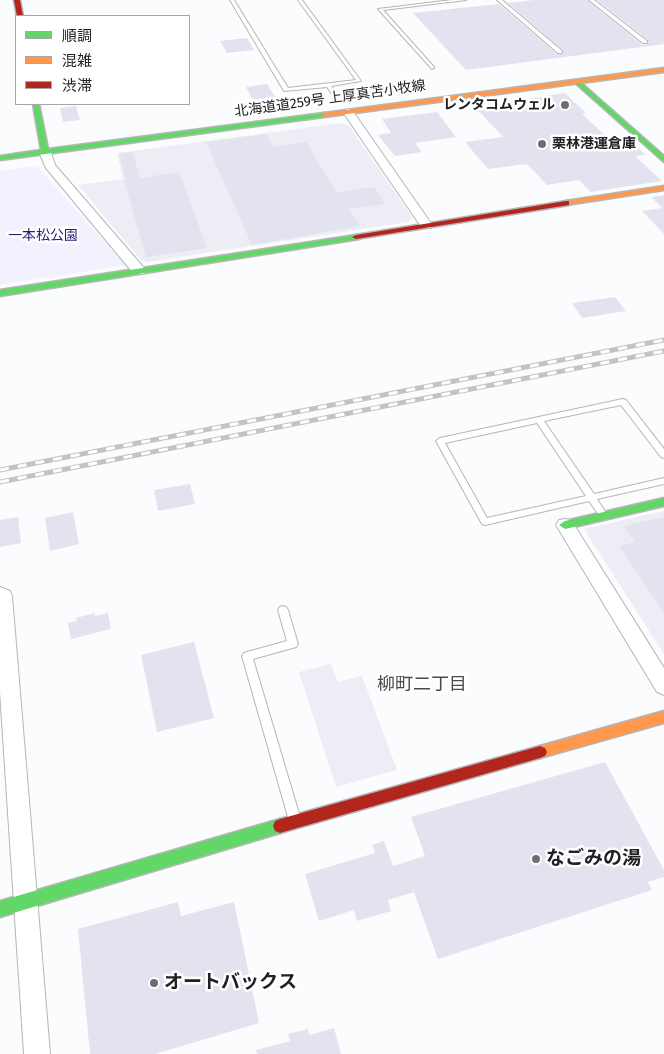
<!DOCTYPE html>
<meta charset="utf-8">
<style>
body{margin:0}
#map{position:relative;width:664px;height:1054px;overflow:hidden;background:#fbfcfd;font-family:"Fira Sans","Noto Sans JP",sans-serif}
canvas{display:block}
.legend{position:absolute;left:15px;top:15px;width:175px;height:90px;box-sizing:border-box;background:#fff;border:1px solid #a6a6a7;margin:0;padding:6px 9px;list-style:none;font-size:15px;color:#202124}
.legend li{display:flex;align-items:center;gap:10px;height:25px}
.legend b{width:25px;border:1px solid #a6a6a7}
</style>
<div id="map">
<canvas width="664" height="1054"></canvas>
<ul class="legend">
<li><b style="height:6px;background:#63d668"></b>順調</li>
<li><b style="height:6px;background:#ff974d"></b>混雑</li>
<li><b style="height:6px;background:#b3261e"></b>渋滞</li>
</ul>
</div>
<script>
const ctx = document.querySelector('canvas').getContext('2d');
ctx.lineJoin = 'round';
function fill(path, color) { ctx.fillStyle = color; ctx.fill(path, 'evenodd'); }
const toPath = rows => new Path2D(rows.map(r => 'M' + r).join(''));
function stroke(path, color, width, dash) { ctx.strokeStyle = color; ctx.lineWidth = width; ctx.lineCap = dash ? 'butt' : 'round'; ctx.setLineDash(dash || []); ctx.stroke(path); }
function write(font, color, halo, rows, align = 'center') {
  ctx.font = font + ' "Fira Sans","Noto Sans JP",sans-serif'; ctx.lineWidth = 5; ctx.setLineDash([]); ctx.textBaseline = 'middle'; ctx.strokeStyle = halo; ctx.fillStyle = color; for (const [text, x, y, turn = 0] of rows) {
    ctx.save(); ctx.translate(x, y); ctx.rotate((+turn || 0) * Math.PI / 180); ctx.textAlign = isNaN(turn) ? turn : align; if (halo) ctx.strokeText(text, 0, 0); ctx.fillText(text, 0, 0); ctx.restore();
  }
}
const built = toPath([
 [342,123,349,126,412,217,408,222,148,262,141,260,78,185,123,179,117,153],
 [664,511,664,654,584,529],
 [331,664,338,682,362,676,397,770,336,787,299,672]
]);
const green = toPath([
 [37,166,125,265,0,285,0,171]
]);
const building = toPath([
 [534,0,587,0,643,45,648,44,648,40,597,0,664,0,664,44,466,70,413,13,499,4,557,54,563,54,563,50,508,3],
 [247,38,254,50,227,53,220,41],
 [267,84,275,97,253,100,246,87],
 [565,93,586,113,582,114,609,139,626,137,646,155,635,156,662,181,591,192,579,180,547,185,527,164,488,169,465,142,503,137,475,107],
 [76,106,80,120,63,122,60,108],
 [437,112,456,137,415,143,422,152,395,156,378,135,391,133,382,119],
 [266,134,273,147,306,142,336,191,339,192,374,187,385,204,349,209,360,226,252,245,206,142],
 [133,152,140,178,179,172,207,248,146,257,124,180,126,180,119,154],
 [664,195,664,234,642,211,662,208,651,197],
 [615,297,626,311,582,318,572,303],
 [190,484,195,504,158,511,154,490],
 [73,512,79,544,50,551,45,518],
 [18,517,21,543,0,547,0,520],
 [664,517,664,613,619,546,635,542,624,526],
 [95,613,95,616,108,613,111,629,71,639,68,623,77,621,76,618],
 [194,642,214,718,157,732,141,655],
 [605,762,664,870,664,877,648,882,652,890,438,959,414,892,388,900,391,911,357,921,354,910,319,921,305,874,375,853,372,845,384,841,393,866,425,856,411,817],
 [178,902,181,916,234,902,259,1023,155,1054,90,1054,78,929],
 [334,1028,341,1054,257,1054,256,1050,290,1041,288,1034,308,1029,309,1035]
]);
const lane = toPath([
 [230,0,234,0,288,88,356,80,298,0,302,0,361,81,331,86,343,101,340,103,338,102,327,87,284,91,230,0],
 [452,0,466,0,383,10,434,67,434,68,432,69,378,9,452,0],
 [497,0,502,0,562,51,562,53,558,53,497,0],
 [589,0,594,0,647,41,647,43,643,43,589,0],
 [623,399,626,400,664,449,664,458,661,457,621,405,544,421,594,494,664,478,664,484,597,499,608,516,604,519,601,518,589,501,485,525,482,524,436,441,440,438,623,399],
 [537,423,586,496,487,518,445,443,537,423],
 [283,606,286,607,288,610,298,644,296,647,253,659,300,817,298,821,294,822,290,821,288,817,242,656,244,653,247,652,287,641,278,610,280,607,283,606]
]);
const street = toPath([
 [348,109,352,110,430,222,432,225,430,228,422,228,343,112,348,109],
 [45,149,51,152,55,165,144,268,146,271,144,274,134,274,46,168,39,152,45,149],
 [565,519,571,520,664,668,664,695,657,692,559,530,556,525,559,520,565,519],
 [0,587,10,591,12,596,50,1054,24,1054,0,692,0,587]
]);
const fast = toPath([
 [574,80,578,80,664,156,664,162,574,82,574,80],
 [33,104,39,104,48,149,324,113,327,115,324,117,0,160,0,156,41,150,33,104],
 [356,235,360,237,359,239,0,296,0,290,356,235],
 [664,498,664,506,565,529,559,525,565,521,664,498],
 [280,819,285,821,287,826,285,831,280,833,0,917,0,901,280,819]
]);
const slow = toPath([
 [664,68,664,72,324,117,321,115,324,113,664,68],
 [664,186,664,190,566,205,562,203,566,201,664,186],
 [664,711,664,723,540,758,535,756,533,752,535,748,540,746,664,711]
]);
const jam = toPath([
 [14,0,20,0,23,16,17,16,14,0],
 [566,201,569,201,569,205,356,239,352,237,356,235,566,201],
 [540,746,545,748,547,752,545,756,540,758,280,833,275,831,273,826,275,821,280,819,540,746]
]);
const rail = toPath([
 [0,470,664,340],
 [0,482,664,351]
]);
const markers = [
 [565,105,5,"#6d6e70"],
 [542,144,5,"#6d6e70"],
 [536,859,5,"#6d6e70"],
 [154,983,5,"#6d6e70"]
];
const farStreetnames = [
 ["北海道道259号 上厚真苫小牧線",330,99,-8]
];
const farPoinames = [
 ["レンタコムウェル",555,105],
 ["栗林港運倉庫",552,144,"left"]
];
const farParknames = [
 ["一本松公園",43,236]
];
const neighbourhoodNames = [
 ["柳町二丁目",422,685]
];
const nearPoinames = [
 ["なごみの湯",546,859],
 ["オートバックス",164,983]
];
fill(built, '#ecedf5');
fill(green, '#f1f2fe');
fill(building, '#e2e3ef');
stroke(lane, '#b5b6b7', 2);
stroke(street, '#b5b6b7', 2);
stroke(fast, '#b5b6b7', 3);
stroke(slow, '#b5b6b7', 3);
stroke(jam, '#b5b6b7', 3);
fill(lane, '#feffff');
fill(street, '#feffff');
fill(fast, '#63d668');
fill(slow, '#ff974d');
fill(jam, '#b3261e');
stroke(rail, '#c3c3c3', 5);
stroke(rail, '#fff', 3, [9]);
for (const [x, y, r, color] of markers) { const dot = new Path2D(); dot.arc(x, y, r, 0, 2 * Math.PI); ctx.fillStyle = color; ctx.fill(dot); stroke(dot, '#fff', 2); }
write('14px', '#202124', '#fff', farStreetnames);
write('bold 14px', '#202124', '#fff', farPoinames, 'right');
write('14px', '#2d1c74', '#fff', farParknames);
write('18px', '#4a4a51', '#fff', neighbourhoodNames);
write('bold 19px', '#202124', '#fff', nearPoinames, 'left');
</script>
